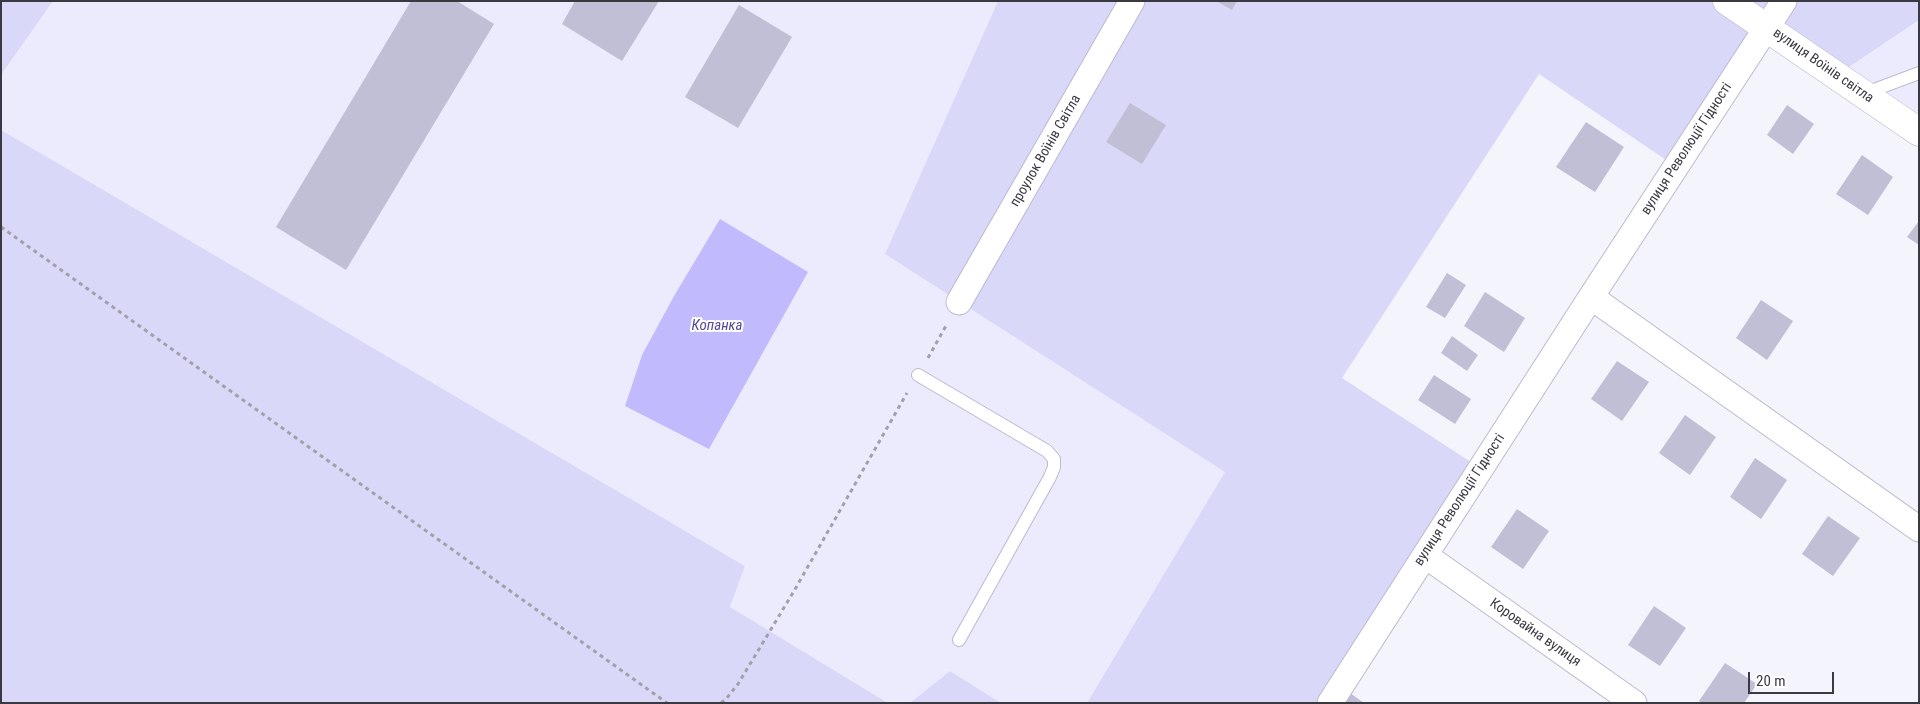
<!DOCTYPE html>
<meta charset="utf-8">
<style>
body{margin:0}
#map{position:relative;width:1920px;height:704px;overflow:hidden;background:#f4f4fd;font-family:"Roboto Condensed",sans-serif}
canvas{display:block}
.frame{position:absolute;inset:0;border:2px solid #3a3942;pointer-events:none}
.scale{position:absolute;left:1748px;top:672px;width:86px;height:22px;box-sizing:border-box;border:2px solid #3a3942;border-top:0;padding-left:6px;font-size:15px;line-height:18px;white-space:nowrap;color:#3a3942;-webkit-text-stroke:4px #fff;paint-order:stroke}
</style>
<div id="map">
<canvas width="1920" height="704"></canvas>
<div class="frame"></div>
<div class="scale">20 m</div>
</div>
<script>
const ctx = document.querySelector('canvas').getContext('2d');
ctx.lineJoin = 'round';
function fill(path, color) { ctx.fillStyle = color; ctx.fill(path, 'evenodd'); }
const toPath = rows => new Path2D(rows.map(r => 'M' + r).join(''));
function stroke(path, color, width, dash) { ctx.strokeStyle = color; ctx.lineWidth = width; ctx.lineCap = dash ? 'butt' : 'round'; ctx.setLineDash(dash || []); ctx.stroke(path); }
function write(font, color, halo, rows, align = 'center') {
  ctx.font = font + ' "Roboto Condensed",sans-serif'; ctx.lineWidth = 4; ctx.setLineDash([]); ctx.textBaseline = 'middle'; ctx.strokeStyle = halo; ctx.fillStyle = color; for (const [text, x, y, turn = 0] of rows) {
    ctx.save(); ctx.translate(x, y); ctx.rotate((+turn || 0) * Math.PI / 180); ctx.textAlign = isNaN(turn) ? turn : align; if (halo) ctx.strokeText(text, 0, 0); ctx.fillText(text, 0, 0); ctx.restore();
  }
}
const built = toPath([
 [53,1,998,1,885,254,1226,472,1087,703,1001,703,950,671,910,703,888,703,730,607,745,566,1,130,1,75],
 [1919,20,1919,132,1837,76]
]);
const green = toPath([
 [1,1,53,1,1,75],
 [998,1,1919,1,1919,20,1836,76,1766,29,1675,166,1539,74,1342,378,1480,468,1330,703,1087,703,1225,472,885,254],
 [1,130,745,566,730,607,888,703,1,703],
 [950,671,1001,703,910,703]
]);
const water = toPath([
 [720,219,808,272,709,449,625,406,642,355,674,296]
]);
const building = toPath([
 [411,1,457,1,494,24,346,270,276,227],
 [575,1,659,1,622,61,562,24],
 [1216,1,1237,1,1232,10],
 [739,5,792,37,738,128,685,97],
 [1130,103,1166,125,1142,164,1106,142],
 [1787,105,1814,124,1793,154,1767,135],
 [1586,122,1624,147,1595,192,1556,167],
 [1862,155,1893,177,1868,215,1836,194],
 [1919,221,1919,245,1907,237],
 [1447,273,1466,285,1445,318,1426,307],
 [1485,292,1525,318,1504,352,1464,326],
 [1761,300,1793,321,1767,360,1736,338],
 [1452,336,1478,355,1467,371,1441,353],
 [1617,361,1649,382,1622,421,1591,399],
 [1434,375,1471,399,1455,424,1418,400],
 [1685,415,1716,437,1690,475,1659,453],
 [1755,458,1787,480,1761,519,1730,497],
 [1517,509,1549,531,1523,569,1491,547],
 [1828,516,1860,538,1833,576,1802,554],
 [1654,606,1686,628,1660,666,1628,645],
 [1725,663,1757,684,1744,703,1701,703,1699,701],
 [1350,693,1364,703,1344,703]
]);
const path = toPath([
 [1,227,667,703],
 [928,358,947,324],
 [721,703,726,699,738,684,794,591,907,393]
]);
const service = toPath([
 [1863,94,1919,73],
 [918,375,1047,451,1054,459,1054,467,1050,477,959,640]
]);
const minor = toPath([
 [1591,297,1919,529],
 [959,302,1132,1],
 [1436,563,1634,703],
 [1330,703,1591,297,1784,1]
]);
const tertiary = toPath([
 [1727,1,1919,132]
]);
const streetNames = [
 ["вулиця Воїнів світла",1823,66,35],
 ["вулиця Революції Гідності",1687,149,-57],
 ["проулок Воїнів Світла",1046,151,-60],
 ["вулиця Революції Гідності",1460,500,-57],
 ["Коровайна вулиця",1535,633,35]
];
const waterNames = [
 ["Копанка",717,326]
];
fill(built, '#ecebfd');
fill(green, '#dad8f9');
fill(water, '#c1bbfe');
fill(building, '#c0bfd5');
stroke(service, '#bbbacf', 14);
stroke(minor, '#bbbacf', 27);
stroke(tertiary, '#bbbacf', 29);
stroke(path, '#a2a1aa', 3, [4, 4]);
stroke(service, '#fff', 12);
stroke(minor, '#fff', 25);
stroke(tertiary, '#fff', 28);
write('14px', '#3a3942', '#fff', streetNames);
write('italic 15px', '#564997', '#fff', waterNames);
</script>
